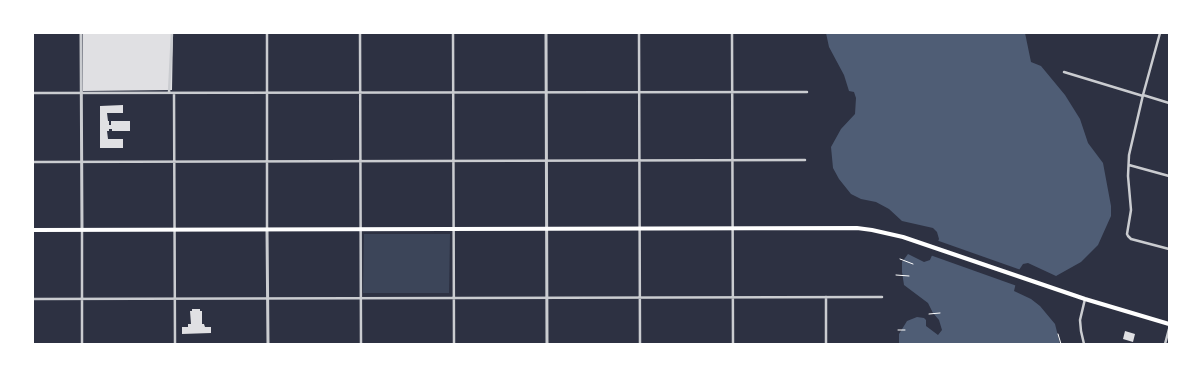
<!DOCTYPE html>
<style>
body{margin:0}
#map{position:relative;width:1202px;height:377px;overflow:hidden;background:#2d3142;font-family:Rubik,sans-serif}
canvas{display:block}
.frame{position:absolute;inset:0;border:34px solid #fff;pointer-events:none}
</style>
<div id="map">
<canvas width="1202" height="377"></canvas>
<div class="frame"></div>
</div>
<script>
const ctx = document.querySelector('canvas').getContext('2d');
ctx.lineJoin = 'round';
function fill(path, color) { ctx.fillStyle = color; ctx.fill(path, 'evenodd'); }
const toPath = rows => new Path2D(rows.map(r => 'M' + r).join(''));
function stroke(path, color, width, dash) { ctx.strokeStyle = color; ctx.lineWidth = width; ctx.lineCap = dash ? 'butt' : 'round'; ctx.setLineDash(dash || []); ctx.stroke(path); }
const green = toPath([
 [364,234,450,234,449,293,363,293]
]);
const water = toPath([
 [826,33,1025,33,1031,62,1041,66,1065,95,1080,119,1088,143,1103,163,1111,206,1111,216,1098,245,1081,262,1056,276,1028,263,1023,264,1019,270,1014,291,1031,299,1040,306,1055,324,1060,344,899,344,899,334,907,321,917,317,924,318,926,320,926,326,938,335,942,330,939,320,933,313,928,303,904,285,902,272,902,262,908,254,924,262,930,260,939,239,937,232,933,228,902,221,889,209,876,202,861,199,851,194,839,179,833,168,831,147,841,129,855,114,856,98,854,92,849,91,844,75,829,47]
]);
const pier = toPath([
 [936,240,1021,270,1017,286,930,255]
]);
const building = toPath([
 [83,33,173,33,172,90,83,91],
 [123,105,123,113,107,113,108,121,109,121,109,125,111,125,111,121,130,121,130,131,112,131,112,129,109,129,109,131,107,131,108,139,123,139,123,148,100,148,100,106],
 [192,309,200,309,200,311,202,311,202,324,204,324,205,327,211,327,211,333,182,334,182,327,188,327,188,324,191,324,190,311,192,311],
 [1125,331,1135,334,1133,342,1123,339]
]);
const path = toPath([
 [900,259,913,264],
 [896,275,909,276],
 [929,314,940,313],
 [898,330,905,330],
 [1058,334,1061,344]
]);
const minor = toPath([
 [267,33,267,229],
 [360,33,361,344],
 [453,33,454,344],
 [639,33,640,344],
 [732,33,733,344],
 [1160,33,1143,95,1129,155,1128,176,1131,210,1127,234,1128,236,1131,239,1169,249],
 [1064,72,1143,96],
 [33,93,807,92],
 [169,93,172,33],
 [174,93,175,344],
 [1143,95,1169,103],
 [33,162,805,160],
 [1129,165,1169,176],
 [826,297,826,344],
 [33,299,882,297],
 [82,344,82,230],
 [1084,344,1081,331,1080,320,1085,299],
 [1165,344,1169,329]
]);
const tertiary = toPath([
 [81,33,82,230],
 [546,33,547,344],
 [267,229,268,344]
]);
const primary = toPath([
 [33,230,857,228,872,230,903,237,1085,299,1169,324]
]);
fill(green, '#3c4559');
fill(water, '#4f5d75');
fill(pier, '#2d3142');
fill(building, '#e0e0e3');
stroke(path, '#fff', 1);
stroke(minor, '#caccd0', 2.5);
stroke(tertiary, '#caccd0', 3);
stroke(primary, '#fff', 4);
</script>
